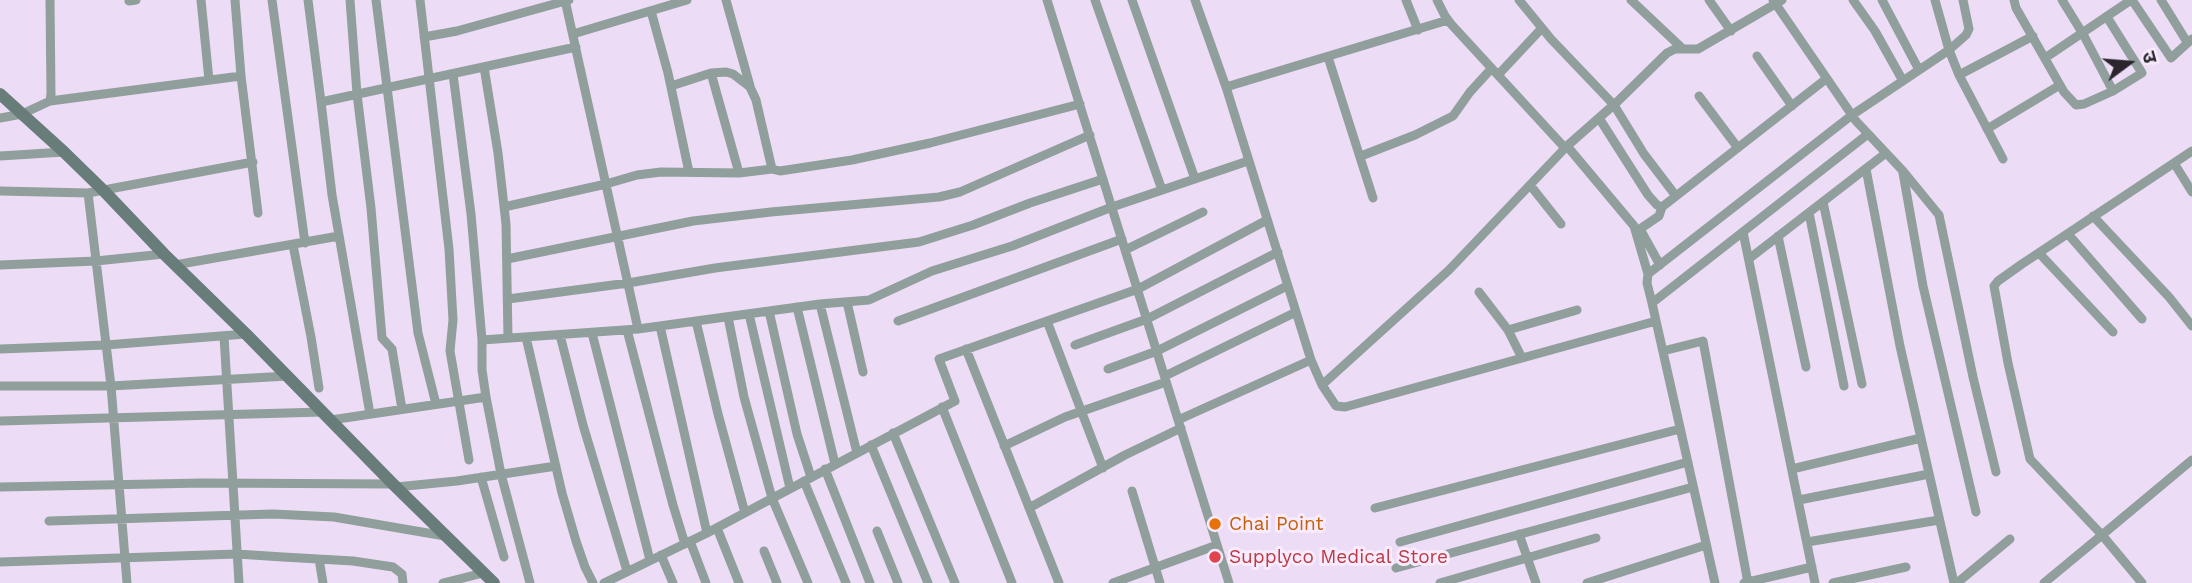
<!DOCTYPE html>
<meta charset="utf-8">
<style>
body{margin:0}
#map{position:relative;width:2192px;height:583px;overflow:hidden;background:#eddcf5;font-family:"Work Sans","Noto Sans Devanagari",sans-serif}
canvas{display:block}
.north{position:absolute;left:2094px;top:28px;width:70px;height:70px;-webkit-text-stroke:5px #f8ebfe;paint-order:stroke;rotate:74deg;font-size:19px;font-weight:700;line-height:28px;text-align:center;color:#2b252e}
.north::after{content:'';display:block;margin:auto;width:24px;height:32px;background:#2b252e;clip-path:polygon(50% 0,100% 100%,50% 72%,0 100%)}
</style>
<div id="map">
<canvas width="2192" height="583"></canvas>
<div class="north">उ</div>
</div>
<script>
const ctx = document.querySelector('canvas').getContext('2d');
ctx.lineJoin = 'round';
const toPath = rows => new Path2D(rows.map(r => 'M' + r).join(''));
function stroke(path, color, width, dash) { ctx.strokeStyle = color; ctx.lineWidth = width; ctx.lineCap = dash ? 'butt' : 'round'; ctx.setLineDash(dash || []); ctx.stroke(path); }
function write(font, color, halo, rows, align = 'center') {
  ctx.font = font + ' "Work Sans",sans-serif'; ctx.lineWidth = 6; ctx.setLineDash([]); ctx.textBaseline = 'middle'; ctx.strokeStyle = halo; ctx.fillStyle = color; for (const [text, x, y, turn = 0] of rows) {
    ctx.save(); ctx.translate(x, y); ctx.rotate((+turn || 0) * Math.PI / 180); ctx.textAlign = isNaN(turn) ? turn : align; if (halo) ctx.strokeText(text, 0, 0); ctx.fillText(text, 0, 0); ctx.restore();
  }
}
const street = toPath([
 [201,0,209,80],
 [235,0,241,76,258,213],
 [272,0,305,243],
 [308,0,321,102],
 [350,0,357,94,371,208,382,338,392,349,402,409],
 [376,0,418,333,436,404],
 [420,0,449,249,453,320,450,351,469,460],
 [565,0,638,329,820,304,869,300,932,271,1012,246,1112,207,1248,161],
 [726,0,750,86],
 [1047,0,1229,583],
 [1095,0,1162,190],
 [1132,0,1195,179],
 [1195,0,1226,87,1311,360,1322,385,1336,406,1345,407,1656,321],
 [1406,0,1418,30],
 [1437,0,1445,16,1451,24,1565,148],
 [1519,0,1551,39,1614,105,1644,154,1676,196],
 [1631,0,1683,49],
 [1709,0,1731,31],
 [1773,0,1856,121,1903,171,1939,215,1973,377,1996,472],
 [1853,0,1875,31,1903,81],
 [1882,0,1919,70],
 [1935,0,1949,50,1959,75,2003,159],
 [2014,0,2016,8,2064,92,2076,105,2084,104,2113,91],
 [2062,0,2083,34,2113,91,2142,73,2107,17],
 [2132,0,2171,58,2192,39],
 [2161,0,2187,42],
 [129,1,136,0],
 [651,11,668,73,689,172],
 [573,34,687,0],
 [424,37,457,31,569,0],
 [1757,56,1792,106],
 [1328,57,1373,198],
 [2045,58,2131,0],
 [484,67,498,153,506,224,508,338],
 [711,73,739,173],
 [453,74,471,214,482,340],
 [1498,75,1542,28],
 [1959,75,2033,36],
 [671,86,711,73,726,72,733,74,750,87,756,100,772,169],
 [1226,87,1448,20],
 [1699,96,1738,148],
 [50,101,241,76],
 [0,118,22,114,50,101,51,94,50,0],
 [1599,118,1648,195,1657,205,1662,207,1826,79],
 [1987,129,2060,85],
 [1567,146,1634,226,1648,274],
 [2192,151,2022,264,1998,281,1994,286,2008,363,2030,459,2102,535,2192,460],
 [0,156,64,152],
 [1361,156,1415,135,1453,116,1470,92,1491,69],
 [2174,163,2192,192],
 [1866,169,1900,346,1954,583],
 [1903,173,1923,286,1976,512],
 [1530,185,1561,224],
 [0,191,88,193,253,162],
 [88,193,111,386,127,583],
 [1823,202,1862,384],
 [504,207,606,184,637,175,661,172,739,173,772,169,780,171,852,160,930,143,1080,104],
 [1809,213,1844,386],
 [2093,216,2169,297,2192,326],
 [1640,229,1660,265],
 [1637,231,1659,216,1662,207],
 [1743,232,1815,583],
 [2068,234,2142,319],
 [1778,236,1806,367],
 [293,245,311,337,319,388],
 [1125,250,1203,212],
 [2039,253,2113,332],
 [1750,258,1886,153],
 [507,259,693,221,771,212,939,197,960,192,1090,135],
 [0,265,96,261,164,254],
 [175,265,339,236],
 [1479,292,1508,330,1522,358],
 [508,299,628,283,715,268,919,242,973,225,1030,203,1103,179],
 [847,302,863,372],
 [1652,303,1868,134],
 [820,304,857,453],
 [797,307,835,464],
 [769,311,797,434,811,477],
 [749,314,790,488],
 [728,317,744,397,772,498,808,583],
 [696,321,718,414,745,513],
 [898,321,1122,239],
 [1047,321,1103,468],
 [660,326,707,533],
 [627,330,673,505,685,544],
 [1508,330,1577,310],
 [592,333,650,560],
 [560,335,583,425,627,571],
 [224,336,239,583],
 [526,337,562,493,576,541,585,567,593,583],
 [1075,345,1147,319,1278,252],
 [0,349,106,345,246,334],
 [966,349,1059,583],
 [1663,351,1703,341,1748,583],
 [1108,369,1157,351,1287,286],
 [1165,376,1296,312],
 [1322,385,1449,270,1567,146,1617,102,1667,53,1675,49,1698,49,1782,0],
 [0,386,111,386,288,376],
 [486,397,501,474,530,583],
 [942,407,1012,583],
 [370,414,332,195,321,102,576,47],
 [331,420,486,397,482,370,482,340,638,329],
 [1178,420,1311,360],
 [0,421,322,412],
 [893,433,955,583],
 [871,445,928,583],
 [1004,446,1065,417,1166,382],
 [825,469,870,583],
 [1792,469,1921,438],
 [481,477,504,557],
 [804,481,846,583],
 [0,487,203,483,393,484],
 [396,487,457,481,556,466],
 [1132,491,1160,583],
 [1799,500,1929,474],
 [1029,508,1125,455,1181,428],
 [1375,508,1680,429],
 [49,521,273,514,334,517,445,536],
 [717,528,739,583],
 [877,531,898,583],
 [1519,534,1536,583],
 [690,541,706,583],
 [1400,542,1688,462],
 [1807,542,1939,520],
 [764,551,777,583],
 [661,555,673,583],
 [319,559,323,583],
 [0,562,237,554,283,557,353,561,393,567,402,574,403,583],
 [1396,568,1693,487],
 [443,583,483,573],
 [604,583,707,533,955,401,939,359,1138,289,1267,220],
 [1113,583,1217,545],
 [1440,583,1596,538],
 [1587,583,1706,545],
 [1715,583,1652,303,1647,283,1648,274,1852,115,1949,50,1966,35,1969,29,1963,0],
 [1744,583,1812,567],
 [1833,583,1906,567],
 [1957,583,2010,539],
 [2044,583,2102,535,2142,583]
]);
const secondary = toPath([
 [0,94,64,152,104,191,164,254,246,334,393,484,494,583]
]);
const markers = [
 [1215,524,7,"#e8710a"],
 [1215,557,7,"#e0444e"]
];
const foodNames = [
 ["Chai Point",1229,524]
];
const healthNames = [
 ["Supplyco Medical Store",1229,557]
];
stroke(street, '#909e9c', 9);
stroke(secondary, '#687d7a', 12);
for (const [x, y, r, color] of markers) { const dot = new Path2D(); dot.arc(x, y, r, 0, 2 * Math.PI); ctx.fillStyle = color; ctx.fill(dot); stroke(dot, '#f8ebfe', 2.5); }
write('19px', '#c56008', '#f8ebfe', foodNames, 'left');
write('19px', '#be3a42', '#f8ebfe', healthNames, 'left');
</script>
